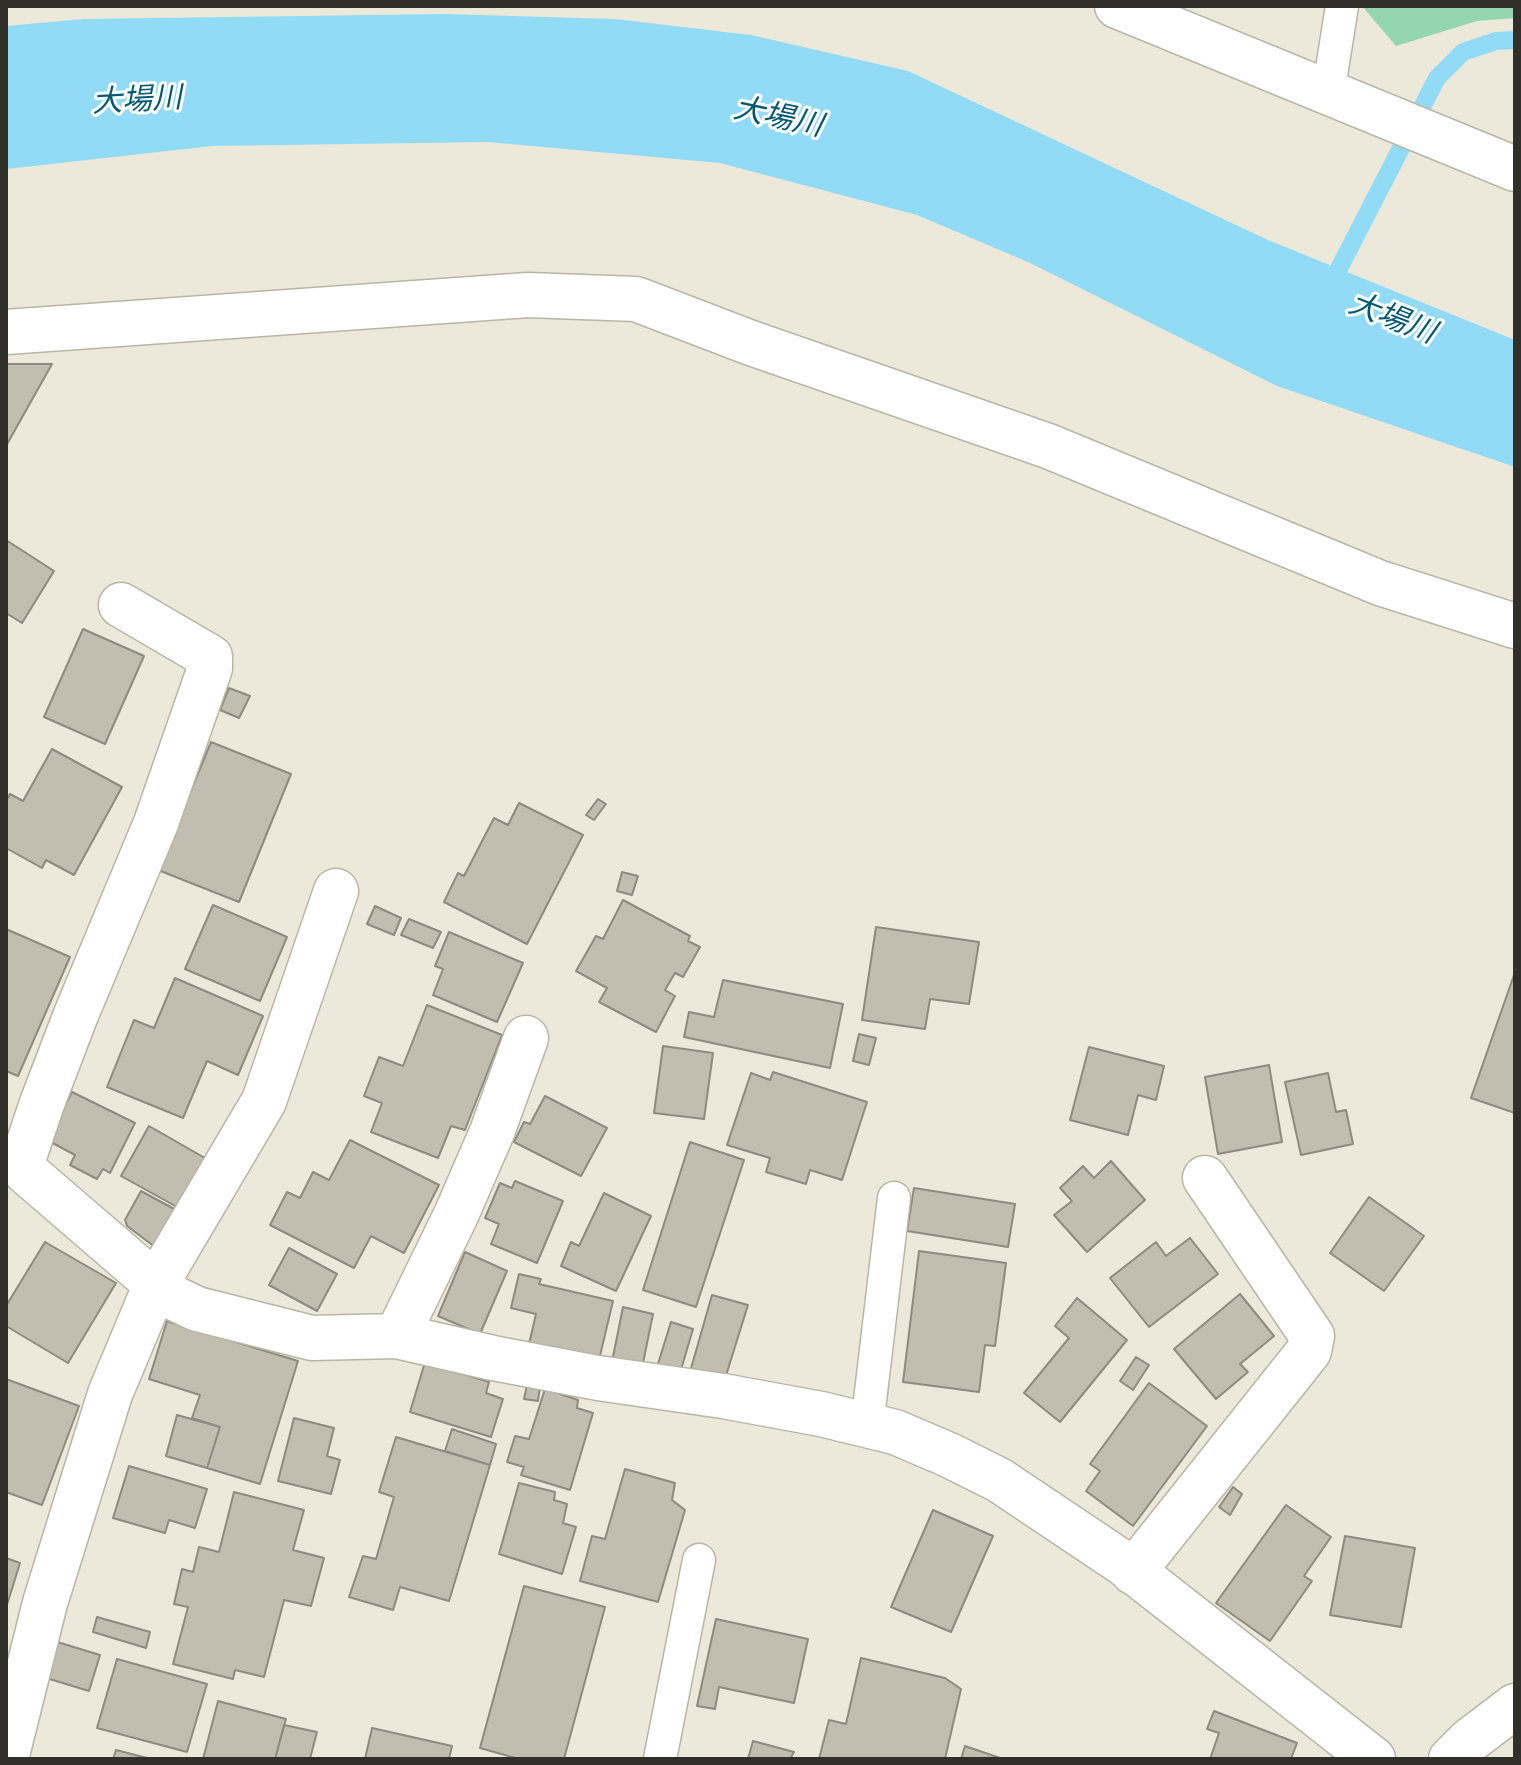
<!DOCTYPE html>
<meta charset="utf-8">
<style>
body{margin:0}
#map{position:relative;width:1521px;height:1765px;overflow:hidden;background:#ece9da;font-family:"Fira Sans",sans-serif}
canvas{display:block}
.frame{position:absolute;inset:0;border:8px solid #302f29;pointer-events:none}
</style>
<div id="map">
<canvas width="1521" height="1765"></canvas>
<div class="frame"></div>
</div>
<script>
const ctx = document.querySelector('canvas').getContext('2d');
ctx.lineJoin = 'round';
function fill(path, color) { ctx.fillStyle = color; ctx.fill(path, 'evenodd'); }
const toPath = rows => new Path2D(rows.map(r => 'M' + r).join(''));
function stroke(path, color, width, dash) { ctx.strokeStyle = color; ctx.lineWidth = width; ctx.lineCap = dash ? 'butt' : 'round'; ctx.setLineDash(dash || []); ctx.stroke(path); }
function write(font, color, halo, rows, align = 'center') {
  ctx.font = font + ' "Fira Sans","Noto Sans JP",sans-serif'; ctx.lineWidth = 6; ctx.setLineDash([]); ctx.textBaseline = 'middle'; ctx.strokeStyle = halo; ctx.fillStyle = color; for (const [text, x, y, turn = 0] of rows) {
    ctx.save(); ctx.translate(x, y); ctx.rotate((+turn || 0) * Math.PI / 180); ctx.textAlign = isNaN(turn) ? turn : align; if (halo) ctx.strokeText(text, 0, 0); ctx.fillText(text, 0, 0); ctx.restore();
  }
}
const green = toPath([
 [1362,6,1515,6,1515,18,1477,21,1396,46]
]);
const water = toPath([
 [445,14,615,19,751,35,908,71,1268,240,1515,340,1515,467,1277,386,1028,262,917,215,720,163,488,142,212,146,6,169,6,26,84,19]
]);
const stream = toPath([
 [1328,290,1437,78,1463,52,1496,41,1515,40]
]);
const building = toPath([
 [6,364,52,364,6,446,6,364],
 [6,540,54,571,22,623,6,613,6,540],
 [83,629,144,656,105,744,44,717,83,629],
 [229,688,250,696,239,718,220,710,229,688],
 [211,742,291,774,239,902,158,870,211,742],
 [52,749,122,787,74,875,46,860,42,868,6,848,6,801,10,794,23,801,52,749],
 [598,799,606,804,594,820,586,815,598,799],
 [519,803,583,835,527,944,444,902,458,873,464,876,494,818,508,825,519,803],
 [622,872,638,876,632,895,617,891,622,872],
 [623,900,690,936,688,941,700,947,683,977,675,973,665,990,675,996,656,1032,599,1002,607,988,576,971,596,936,603,939,623,900],
 [213,905,287,937,260,1001,185,969,213,905],
 [375,906,401,918,394,935,367,924,375,906],
 [409,919,441,932,433,948,401,935,409,919],
 [876,927,979,942,969,1004,930,999,925,1029,862,1020,876,927],
 [6,929,70,957,18,1076,6,1071,6,929],
 [449,932,523,963,497,1022,433,995,443,969,435,966,449,932],
 [1515,972,1515,1113,1471,1098,1515,972],
 [175,978,263,1016,238,1075,207,1061,183,1118,107,1087,134,1020,154,1028,175,978],
 [723,980,843,1004,830,1068,684,1037,689,1012,714,1017,723,980],
 [427,1005,502,1035,465,1130,451,1126,438,1158,371,1132,382,1103,364,1096,379,1057,403,1066,427,1005],
 [859,1034,876,1038,869,1065,853,1061,859,1034],
 [663,1046,713,1053,704,1119,654,1113,663,1046],
 [1089,1047,1164,1066,1156,1100,1138,1095,1128,1135,1070,1120,1089,1047],
 [1269,1065,1282,1142,1218,1154,1205,1077,1269,1065],
 [773,1072,867,1102,842,1180,810,1170,806,1184,766,1172,770,1158,727,1145,751,1073,770,1080,773,1072],
 [1328,1073,1336,1112,1346,1110,1353,1144,1301,1155,1285,1082,1328,1073],
 [72,1092,135,1123,110,1173,103,1169,97,1179,70,1165,75,1155,47,1140,72,1092],
 [545,1096,607,1128,581,1176,514,1142,524,1122,530,1124,545,1096],
 [149,1126,205,1158,177,1207,121,1176,149,1126],
 [350,1140,439,1185,404,1253,371,1236,354,1268,270,1225,287,1192,300,1198,313,1172,329,1180,350,1140],
 [690,1142,744,1160,696,1307,643,1290,690,1142],
 [1111,1161,1145,1200,1087,1252,1054,1215,1072,1201,1060,1188,1083,1166,1094,1178,1111,1161],
 [515,1181,563,1201,537,1263,491,1244,499,1224,485,1218,500,1183,512,1188,515,1181],
 [914,1188,1015,1204,1008,1247,907,1231,914,1188],
 [141,1191,176,1210,155,1247,127,1226,125,1220,141,1191],
 [604,1193,651,1216,616,1291,561,1266,571,1242,579,1246,604,1193],
 [1369,1197,1424,1236,1384,1291,1330,1253,1369,1197],
 [1190,1238,1218,1274,1149,1327,1110,1278,1156,1242,1166,1256,1190,1238],
 [45,1242,116,1283,68,1363,6,1326,6,1306,45,1242],
 [289,1248,337,1274,317,1311,269,1285,289,1248],
 [919,1251,1006,1263,995,1346,985,1345,979,1392,903,1382,919,1251],
 [465,1252,507,1271,480,1334,438,1316,465,1252],
 [519,1274,541,1279,539,1284,613,1301,599,1360,529,1344,536,1314,511,1308,519,1274],
 [1240,1294,1274,1336,1240,1364,1248,1372,1216,1399,1174,1349,1240,1294],
 [712,1295,748,1305,724,1382,690,1372,712,1295],
 [1077,1298,1127,1340,1060,1422,1024,1393,1069,1338,1055,1326,1077,1298],
 [623,1307,653,1314,642,1368,612,1362,623,1307],
 [167,1321,298,1361,260,1484,207,1468,220,1427,192,1418,200,1395,149,1379,167,1321],
 [671,1322,693,1329,680,1373,657,1367,671,1322],
 [1136,1357,1149,1365,1133,1390,1120,1381,1136,1357],
 [425,1362,489,1382,486,1393,503,1399,491,1437,410,1412,425,1362],
 [6,1379,79,1406,42,1505,6,1492,6,1379],
 [1149,1383,1207,1426,1133,1526,1086,1491,1100,1471,1090,1464,1149,1383],
 [527,1385,540,1387,538,1401,524,1399,527,1385],
 [545,1389,578,1400,577,1408,593,1413,570,1490,521,1475,524,1467,507,1462,515,1436,529,1439,545,1389],
 [177,1415,220,1427,207,1468,166,1456,177,1415],
 [294,1418,334,1428,327,1456,340,1460,331,1494,278,1481,294,1418],
 [452,1429,496,1444,490,1465,445,1451,452,1429],
 [396,1437,490,1465,449,1601,400,1587,393,1610,349,1597,363,1556,376,1559,394,1497,379,1492,396,1437],
 [129,1466,207,1489,195,1528,169,1520,165,1533,113,1518,129,1466],
 [625,1469,675,1483,672,1500,685,1510,658,1602,580,1581,592,1536,605,1539,625,1469],
 [519,1483,555,1492,554,1500,567,1504,563,1523,576,1527,562,1574,499,1554,519,1483],
 [1233,1487,1242,1494,1230,1515,1219,1507,1233,1487],
 [234,1492,304,1510,293,1550,324,1558,311,1606,284,1600,264,1677,235,1670,233,1679,173,1664,188,1607,174,1604,182,1569,193,1572,199,1547,219,1552,234,1492],
 [1286,1505,1331,1537,1304,1576,1312,1581,1270,1641,1216,1603,1286,1505],
 [933,1510,993,1536,951,1632,891,1607,933,1510],
 [1345,1536,1415,1548,1401,1627,1330,1615,1345,1536],
 [6,1558,20,1563,6,1608,6,1558],
 [524,1586,605,1607,564,1759,519,1759,480,1748,524,1586],
 [97,1617,150,1632,146,1648,93,1632,97,1617],
 [716,1619,808,1639,794,1703,719,1687,715,1709,697,1706,716,1619],
 [54,1641,100,1655,89,1691,43,1677,54,1641],
 [861,1658,945,1678,961,1689,945,1759,819,1759,829,1720,846,1724,861,1658],
 [117,1659,207,1684,187,1752,97,1728,117,1659],
 [218,1701,286,1719,275,1759,203,1759,218,1701],
 [1214,1711,1297,1743,1291,1759,1210,1759,1219,1733,1207,1729,1214,1711],
 [284,1725,317,1732,310,1759,275,1759,284,1725],
 [372,1728,452,1746,449,1759,365,1759,372,1728],
 [753,1741,794,1752,790,1759,748,1759,753,1741],
 [965,1746,1003,1759,961,1759,965,1746],
 [116,1750,151,1759,113,1759,116,1750]
]);
const service = toPath([
 [1328,94,1342,6],
 [867,1426,894,1198],
 [660,1759,699,1560]
]);
const minor = toPath([
 [1117,6,1515,169],
 [6,332,528,295,636,299,751,343,1048,446,1380,583,1515,626],
 [121,605,210,657,210,668,156,823,75,1017,41,1106,22,1163,26,1172,156,1284,176,1299,197,1309,312,1338,397,1336,493,1358,598,1378,723,1396,821,1414,895,1432,949,1455,999,1480,1123,1563,1373,1759],
 [397,1336,456,1215,492,1132,526,1038],
 [1133,1572,1309,1351,1312,1336,1205,1178],
 [6,1759,45,1603,110,1394,156,1284,264,1101,336,891]
]);
const secondary = toPath([
 [1451,1759,1469,1741,1515,1706]
]);
const waterNames = [
 ["大場川",137,101,-3],
 ["大場川",778,118,12],
 ["大場川",1392,319,21]
];
fill(green, '#94d6af');
fill(water, '#91dbf7');
stroke(stream, '#91dbf7', 18);
fill(building, '#c1beb0');
stroke(building, '#8d8b7d', 2);
stroke(service, '#b8b5a7', 35);
stroke(minor, '#b8b5a7', 47);
stroke(secondary, '#b8b5a7', 47);
stroke(service, '#fff', 32);
stroke(minor, '#fff', 44);
stroke(secondary, '#fff', 44);
write('italic 30px', '#005970', '#fff', waterNames);
</script>
